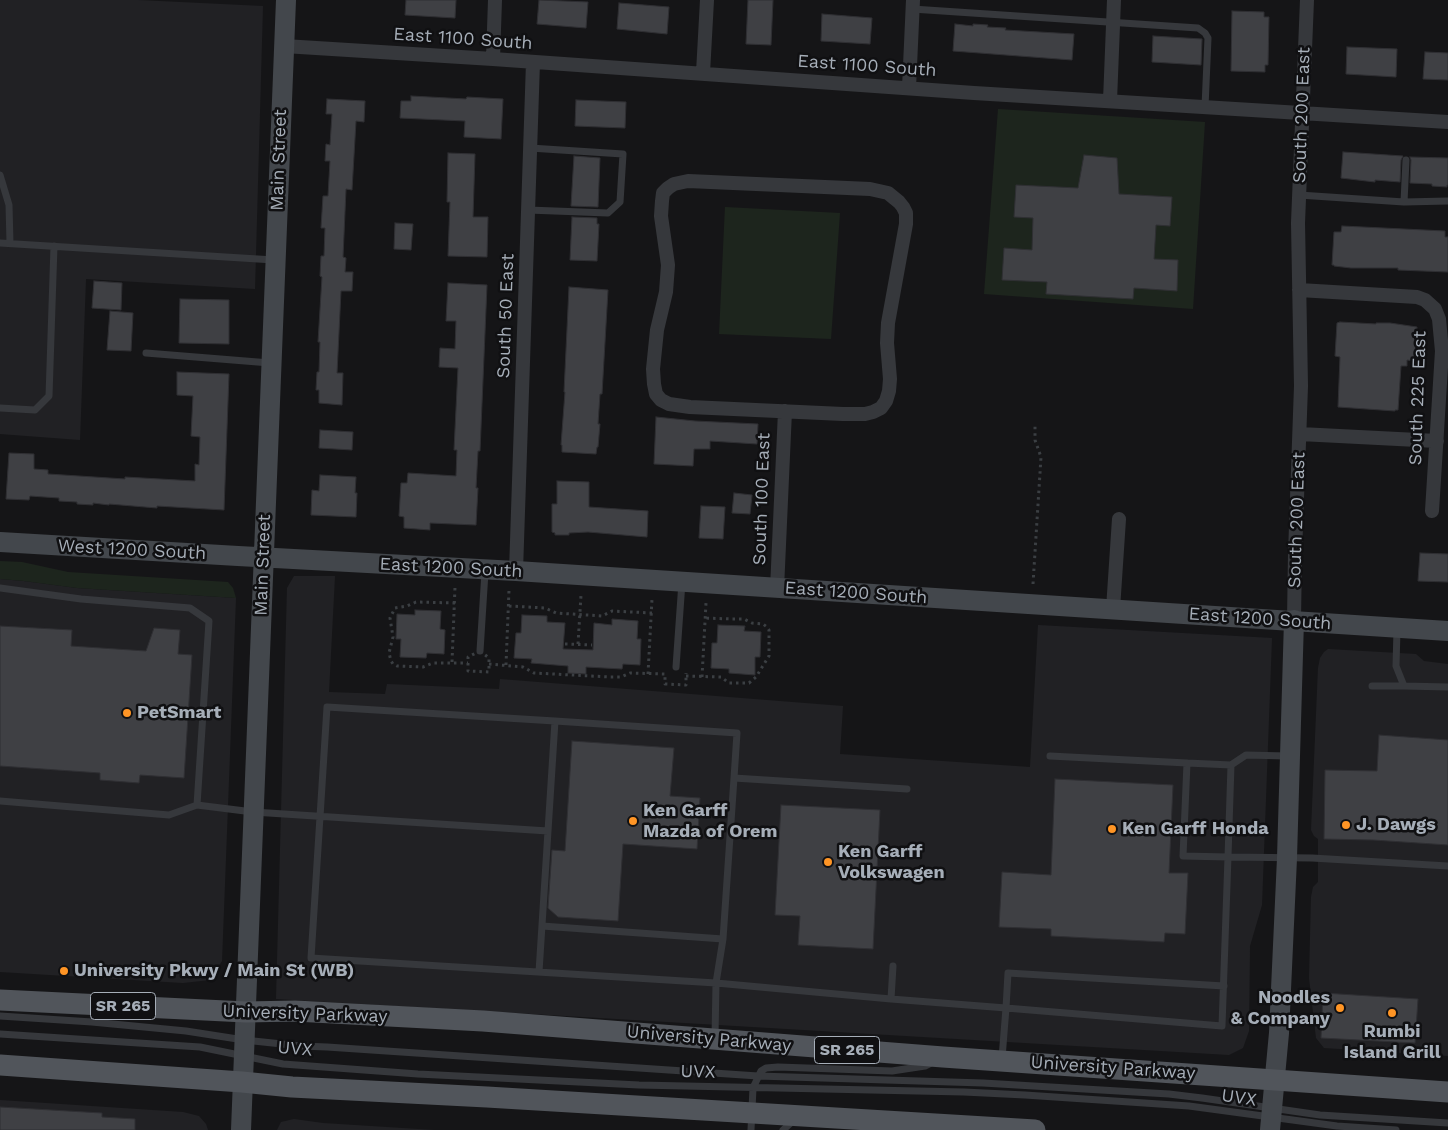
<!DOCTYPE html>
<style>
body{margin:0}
canvas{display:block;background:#151517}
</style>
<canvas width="1448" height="1130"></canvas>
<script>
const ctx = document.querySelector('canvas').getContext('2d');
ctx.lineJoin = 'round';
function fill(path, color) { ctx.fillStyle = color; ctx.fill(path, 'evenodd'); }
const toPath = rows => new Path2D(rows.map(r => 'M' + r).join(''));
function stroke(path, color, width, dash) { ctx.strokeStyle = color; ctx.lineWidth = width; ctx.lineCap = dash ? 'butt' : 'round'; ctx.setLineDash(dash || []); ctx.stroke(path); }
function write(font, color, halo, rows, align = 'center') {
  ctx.font = font + ' "Work Sans",sans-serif'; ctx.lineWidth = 5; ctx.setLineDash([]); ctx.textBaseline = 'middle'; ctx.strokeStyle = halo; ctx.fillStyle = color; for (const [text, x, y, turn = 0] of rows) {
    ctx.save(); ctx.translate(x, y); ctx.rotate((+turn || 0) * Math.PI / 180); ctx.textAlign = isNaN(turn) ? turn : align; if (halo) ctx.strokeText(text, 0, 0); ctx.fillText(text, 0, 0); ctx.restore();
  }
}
const built = toPath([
 [0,0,138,0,263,6,255,289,86,279,80,440,0,434],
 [294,576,335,576,329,692,385,694,387,684,499,689,500,679,843,706,840,754,1030,767,1038,625,1272,638,1262,905,1250,946,1249,1031,1243,1048,1229,1055,276,999,287,588],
 [0,579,24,581,77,588,236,598,222,961,210,980,183,983,0,972],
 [1328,649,1416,654,1424,661,1448,664,1448,1056,1324,1048,1316,1038,1309,978,1311,897,1313,887,1318,882,1318,839,1314,836,1311,830,1318,668,1320,658,1324,652],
 [0,1100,183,1112,199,1116,206,1124,208,1130,0,1130],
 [294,1119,323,1123,434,1130,277,1130,281,1122]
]);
const green = toPath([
 [998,109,1205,122,1193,309,984,294],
 [725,207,840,213,831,339,719,334],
 [0,561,22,562,68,572,228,582,233,588,236,598,77,588,24,581,0,579]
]);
const building = toPath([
 [406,0,456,0,455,18,405,15,406,0],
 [539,0,588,2,586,28,537,24,539,0],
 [748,0,773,0,771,45,746,44,748,0],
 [619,3,669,7,667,34,617,29,619,3],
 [1232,11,1264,12,1264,17,1269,17,1268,65,1265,65,1265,72,1231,71,1232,11],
 [822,14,872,18,870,44,821,41,822,14],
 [955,24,973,26,973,24,988,25,987,27,1006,28,1005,30,1074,34,1072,60,953,51,955,24],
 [1153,36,1202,39,1201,65,1152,62,1153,36],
 [1347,47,1397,49,1396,77,1346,74,1347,47],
 [1425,52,1448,53,1448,80,1423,79,1425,52],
 [411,96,466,99,467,97,503,99,501,139,464,137,465,121,400,118,401,101,411,101,411,96],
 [327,99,365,101,364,122,356,121,352,190,346,189,343,257,346,258,345,272,353,272,352,291,341,291,337,373,343,373,342,405,319,403,319,390,316,390,317,372,319,372,320,342,318,342,322,277,320,276,321,256,324,256,325,228,321,228,323,196,328,196,330,161,325,161,326,144,330,145,332,114,326,114,327,99],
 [576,100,626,102,625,128,575,126,576,100],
 [1343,152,1403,156,1401,160,1400,182,1375,180,1375,182,1341,178,1343,152],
 [448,153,475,154,473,217,488,217,487,257,448,256,450,202,447,202,448,153],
 [1084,155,1117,158,1119,194,1172,197,1170,226,1156,225,1154,259,1178,260,1177,291,1134,288,1133,299,1046,294,1047,282,1002,280,1004,248,1032,250,1033,218,1014,217,1016,185,1078,188,1084,155],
 [574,156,600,158,598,207,571,206,574,156],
 [1410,157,1448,158,1448,185,1447,185,1447,187,1432,186,1432,184,1410,183,1411,160,1410,157],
 [572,217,597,218,597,224,599,224,597,261,570,260,572,217],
 [395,223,413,224,411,250,394,249,395,223],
 [1342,226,1445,231,1445,237,1448,237,1448,272,1398,270,1398,268,1351,268,1334,266,1334,265,1332,265,1334,232,1341,232,1342,226],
 [94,281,122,283,121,310,92,308,94,281],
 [448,283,487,285,480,451,478,451,476,488,478,488,476,525,430,523,430,530,404,528,404,517,399,516,401,483,407,483,408,473,456,476,457,450,454,450,458,368,439,367,440,348,455,349,456,321,446,321,448,283],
 [569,287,608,290,602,394,600,394,598,424,600,424,598,447,597,447,596,454,562,452,562,445,561,445,565,392,564,392,569,287],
 [180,299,229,300,229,344,179,343,180,299],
 [110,311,133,313,131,351,107,350,110,311],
 [1340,322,1376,324,1376,323,1390,323,1417,327,1415,361,1407,360,1407,366,1401,366,1398,410,1395,410,1395,411,1338,407,1340,357,1335,356,1337,323,1340,322],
 [177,372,229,374,224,510,157,506,157,508,109,504,109,505,93,503,93,505,77,504,77,502,59,501,59,498,30,496,29,500,6,499,9,453,34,454,34,469,48,470,48,474,125,479,125,477,195,481,195,464,199,465,200,437,191,436,193,396,177,395,177,372],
 [656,417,695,421,758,424,757,444,710,441,710,449,694,449,693,466,654,464,656,417],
 [320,430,353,432,352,450,319,448,320,430],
 [320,475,356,477,355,493,357,493,356,517,311,515,312,490,319,491,320,475],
 [557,481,589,482,589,507,648,511,647,537,588,532,569,533,569,535,555,535,555,533,552,532,552,504,557,504,557,481],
 [734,493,752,495,750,514,732,513,734,493],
 [701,506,725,507,723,539,699,538,701,506],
 [1420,553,1448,554,1448,582,1418,581,1420,553],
 [415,610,441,611,440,629,445,630,444,654,427,653,426,658,400,657,401,639,396,639,397,614,415,615,415,610],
 [522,615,547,616,547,622,565,623,563,649,593,650,594,623,612,625,612,619,638,621,637,639,641,639,640,665,623,664,622,669,586,667,586,674,568,673,568,666,531,663,532,659,514,658,516,633,521,633,522,615],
 [718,625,745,626,744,631,761,632,760,657,755,657,755,675,729,673,729,669,711,668,712,643,717,643,718,625],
 [0,626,72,630,71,646,146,651,154,628,180,630,178,654,192,655,184,778,140,775,139,783,100,780,100,773,0,766,0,626],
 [1379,735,1448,740,1448,845,1373,840,1324,839,1325,770,1377,771,1379,735],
 [572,741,674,748,670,796,700,798,697,849,623,844,618,921,558,917,548,908,552,850,565,851,572,741],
 [1055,779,1173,785,1169,873,1188,873,1185,934,1165,933,1164,942,1051,936,1051,929,999,927,1002,872,1051,875,1055,779],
 [781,805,880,810,873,949,798,945,800,916,775,915,781,805],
 [1323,993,1418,999,1415,1043,1321,1038,1323,993],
 [0,1107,102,1113,102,1117,135,1119,135,1130,0,1130,0,1107]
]);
const path = toPath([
 [1033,584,1041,457,1035,440,1035,426],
 [455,603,416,602,407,606,395,608,390,618,393,637,389,653,391,661,393,664,397,666,423,667,433,663,468,663],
 [509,606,545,608,556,613,602,616,612,611,652,613],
 [565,644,592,645],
 [578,644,581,595],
 [480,651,489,658,489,672,468,671,468,657,480,651],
 [452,662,455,587],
 [489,664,523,667,534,673,610,677,621,677,630,673,665,674,665,684,686,685,686,673],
 [506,665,509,590],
 [648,674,652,599],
 [686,676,721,677,729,683,749,683,756,677,769,656,769,630,767,627,763,624,752,623,744,619,732,619,705,618],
 [702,677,706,603]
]);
const lane = toPath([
 [912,9,1198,28,1205,33,1208,38,1205,107],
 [0,175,9,205,10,243],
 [1299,195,1404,202,1448,201],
 [1404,202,1406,160],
 [528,210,608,213,620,202,623,154,530,148],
 [0,243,274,260],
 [146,353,270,363],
 [0,408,35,410,49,396,54,246],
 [0,588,81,599,190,608,209,621,197,805],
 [1397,630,1396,666,1404,686,1448,687],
 [480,651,485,572],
 [676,667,682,582],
 [1372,686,1404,686],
 [555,721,327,707,311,958,716,983,715,1037],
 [1050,756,1187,763],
 [1231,765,1246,755,1287,756],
 [0,801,169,815,197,805,253,812,548,831,555,721,737,733,734,778],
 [542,926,723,939],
 [893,966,891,999,716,983,723,939,734,778,907,789],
 [539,972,548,831],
 [891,999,1006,1008,1008,973,1224,986],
 [0,1016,92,1022,186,1031,244,1040,301,1046,327,1047,758,1076,983,1083,1169,1094,1202,1098,1320,1115,1448,1123],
 [0,1034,200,1047,283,1064,418,1074,639,1085,964,1092,1025,1095,1189,1106,1337,1126,1396,1130],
 [1002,1058,1006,1008,1222,1026,1228,857,1183,856,1187,763,1231,765,1228,857,1312,858,1448,866],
 [751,1130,753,1088,761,1071,766,1068,778,1067,892,1071,925,1066,931,1063],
 [783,1130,794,1120]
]);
const street = toPath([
 [284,46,493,59,974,93,1448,122],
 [493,59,495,0],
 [703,73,707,0],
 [909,88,913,0],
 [1110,101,1114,0],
 [688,181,870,189,888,193,899,202,903,207,906,213,906,224,888,323,887,343,890,379,889,391,886,401,881,408,873,412,865,414,843,414,690,407,669,404,661,400,656,394,654,384,653,369,657,330,666,292,668,265,661,216,662,201,663,193,668,188,674,184,688,181],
 [1299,290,1417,297,1425,300,1435,309,1439,319,1442,351,1432,511],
 [1300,434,1437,441],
 [516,571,533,62],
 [777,589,785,411],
 [1113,609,1119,519],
 [1294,620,1295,554,1301,386,1298,223,1307,0]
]);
const secondary = toPath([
 [0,542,238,556,516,571,1448,631],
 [241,1130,286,0],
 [1270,1130,1279,1033,1287,858,1294,620]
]);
const primary = toPath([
 [0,1000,246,1012,295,1011,483,1021,943,1057,1448,1092],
 [0,1065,242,1082,292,1087,487,1097,1035,1130]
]);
const markers = [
 [127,713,5,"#ff9525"],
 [633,821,5,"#ff9525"],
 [1346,825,5,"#ff9525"],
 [1112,829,5,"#ff9525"],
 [828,862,5,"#ff9525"],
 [64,971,5,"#ff9525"],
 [1340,1008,5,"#ff9525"],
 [1392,1013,5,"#ff9525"]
];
const shields = [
 [123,1006,65],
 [847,1050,65]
];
const shieldNames = [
 ["SR 265",123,1006],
 ["SR 265",847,1050]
];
const streetNames = [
 ["East 1100 South",463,39,4],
 ["East 1100 South",867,66,4],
 ["South 200 East",1302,115,-88],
 ["Main Street",279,160,-88],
 ["South 50 East",506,316,-88],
 ["South 225 East",1418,398,-88],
 ["South 100 East",762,499,-88],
 ["South 200 East",1297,520,-88],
 ["West 1200 South",132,550,3],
 ["Main Street",263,565,-88],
 ["East 1200 South",451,568,3],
 ["East 1200 South",856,593,4],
 ["East 1200 South",1260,619,4],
 ["University Parkway",305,1014,2],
 ["University Parkway",709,1039,5],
 ["UVX",295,1049,5],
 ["University Parkway",1113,1068,4],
 ["UVX",698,1072,2],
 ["UVX",1239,1098,8]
];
const poiNames = [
 ["PetSmart",137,713],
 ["Ken Garff",643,811],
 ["Mazda of Orem",643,832],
 ["J. Dawgs",1356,825],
 ["Ken Garff Honda",1122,829],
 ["Ken Garff",838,852],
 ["Volkswagen",838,873],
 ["University Pkwy / Main St (WB)",74,971],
 ["Noodles",1330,998,"right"],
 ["& Company",1330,1019,"right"],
 ["Rumbi",1392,1032,"center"],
 ["Island Grill",1392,1053,"center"]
];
fill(built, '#212124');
fill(green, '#1d251d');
fill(building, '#3f4044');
stroke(building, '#2f2f33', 1);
stroke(path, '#3b3f43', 3, [2.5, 4]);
stroke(lane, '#36383c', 7);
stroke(street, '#36383c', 14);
stroke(secondary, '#43474c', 20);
stroke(primary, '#51555b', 21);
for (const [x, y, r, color] of markers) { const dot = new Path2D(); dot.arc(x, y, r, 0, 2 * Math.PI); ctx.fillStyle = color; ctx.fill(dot); stroke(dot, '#101012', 2); }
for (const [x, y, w] of shields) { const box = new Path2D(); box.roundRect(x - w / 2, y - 13.5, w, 27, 4); ctx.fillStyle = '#101012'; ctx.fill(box); stroke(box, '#a6aeb8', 1); }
write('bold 16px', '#a6aeb8', null, shieldNames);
write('18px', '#a6aeb8', '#101012', streetNames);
write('bold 18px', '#a6aeb8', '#101012', poiNames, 'left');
</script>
